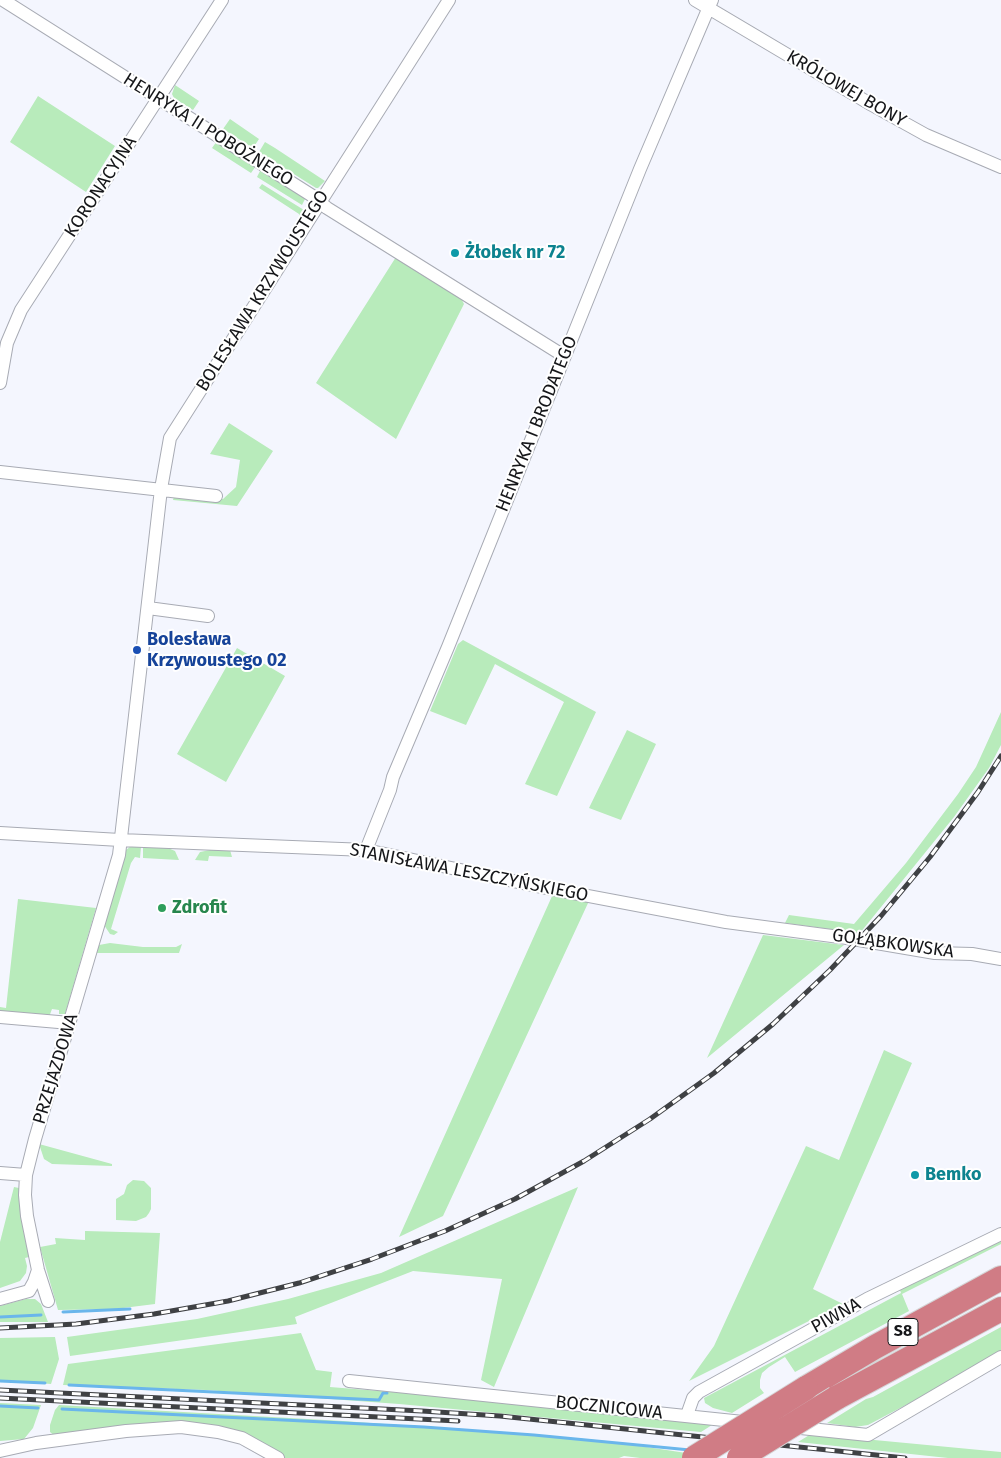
<!DOCTYPE html>
<meta charset="utf-8">
<style>
body{margin:0}
canvas{display:block;background:#f4f6fe}
</style>
<canvas width="1001" height="1458"></canvas>
<script>
const ctx = document.querySelector('canvas').getContext('2d');
ctx.lineJoin = 'round';
function fill(path, color) { ctx.fillStyle = color; ctx.fill(path, 'evenodd'); }
const toPath = rows => new Path2D(rows.map(r => 'M' + r).join(''));
function stroke(path, color, width, dash) { ctx.strokeStyle = color; ctx.lineWidth = width; ctx.lineCap = dash ? 'butt' : 'round'; ctx.setLineDash(dash || []); ctx.stroke(path); }
function write(font, color, halo, rows, align = 'center') {
  ctx.font = font + ' "Fira Sans",sans-serif'; ctx.lineWidth = 4; ctx.setLineDash([]); ctx.textBaseline = 'middle'; ctx.strokeStyle = halo; ctx.fillStyle = color; for (const [text, x, y, turn = 0] of rows) {
    ctx.save(); ctx.translate(x, y); ctx.rotate((+turn || 0) * Math.PI / 180); ctx.textAlign = isNaN(turn) ? turn : align; if (halo) ctx.strokeText(text, 0, 0); ctx.fillText(text, 0, 0); ctx.restore();
  }
}
const green = toPath([
 [175,85,199,101,193,110,174,98,172,94],
 [38,96,115,146,86,192,10,142],
 [230,119,259,139,253,148,223,129],
 [217,141,256,166,251,173,212,148],
 [265,142,275,148,325,181,318,188,316,188,259,152],
 [261,169,306,197,302,205,257,177],
 [262,184,304,210,305,212,300,220,299,214,259,188],
 [396,257,461,298,464,304,396,439,316,383],
 [229,423,273,451,237,506,173,500,174,496,223,499,236,487,240,460,210,454],
 [463,640,596,712,557,796,525,784,564,702,495,664,466,725,430,711,458,644],
 [237,648,285,676,226,782,177,754],
 [1001,712,1001,745,989,768,954,817,860,933,785,923,789,915,854,924,906,863,958,794,976,767],
 [627,730,656,744,621,820,589,808],
 [131,846,141,847,140,858,135,857,131,863,111,929,118,932,114,935,110,934,104,925,126,850],
 [143,847,168,848,175,851,179,860,143,858],
 [211,849,230,850,232,857,209,856,208,861,195,860,200,852,210,850],
 [553,894,589,901,443,1216,399,1237],
 [18,899,96,908,65,1014,59,1014,59,1010,52,1009,49,1017,0,1012,0,1007,6,1008],
 [763,935,844,945,707,1058],
 [110,943,143,947,176,947,182,944,179,953,96,953,99,945],
 [884,1050,912,1063,813,1289,843,1304,689,1381,714,1346,806,1146,839,1160],
 [39,1144,112,1164,112,1166,52,1164,44,1159],
 [133,1180,144,1181,151,1188,151,1209,149,1213,146,1217,136,1221,116,1220,116,1199,124,1194,127,1185],
 [14,1187,19,1188,23,1229,29,1257,25,1258,27,1266,26,1273,20,1281,0,1288,0,1242],
 [578,1187,494,1387,481,1380,502,1279,413,1271,295,1317,297,1324,70,1356,67,1337,197,1319,288,1299,381,1273],
 [85,1231,160,1233,155,1304,115,1309,58,1310,40,1247,56,1244,55,1238,85,1240],
 [1001,1241,1001,1244,902,1294,909,1311,795,1372,785,1357,769,1367,762,1373,760,1380,760,1388,764,1393,732,1413,713,1408,705,1403,704,1398,901,1293,900,1290],
 [26,1299,35,1299,41,1304,48,1322,0,1322,0,1306],
 [1001,1327,1001,1352,938,1388,868,1425,855,1427,827,1423,866,1399,873,1397],
 [301,1333,316,1370,332,1372,330,1387,492,1400,703,1422,712,1425,701,1432,399,1404,206,1390,63,1385,68,1364],
 [55,1337,59,1359,51,1384,0,1380,0,1338],
 [0,1403,41,1405,33,1428,24,1439,0,1441],
 [59,1405,343,1421,538,1435,607,1441,719,1458,640,1458,624,1456,619,1458,285,1458,235,1431,55,1436,50,1432,50,1425,55,1410],
 [811,1434,1001,1452,1001,1458,948,1458,798,1442]
]);
const stream = toPath([
 [63,1312,130,1309],
 [0,1317,41,1315],
 [0,1381,45,1383],
 [69,1385,379,1400,383,1393,387,1393],
 [0,1406,38,1408],
 [62,1409,424,1427,534,1435,690,1450]
]);
const street = toPath([
 [3,0,311,195,327,208,564,356],
 [695,0,872,105,926,135,1001,167],
 [0,383,7,343,21,310,222,0],
 [0,472,216,496],
 [148,608,208,616],
 [0,833,120,840,366,850,546,888,726,922,847,938,935,953,972,954,1001,959],
 [366,850,390,790,393,777,448,647,640,169,712,0],
 [0,1017,70,1023],
 [0,1173,26,1175],
 [0,1299,29,1291,34,1282,38,1270],
 [48,1301,38,1270,27,1216,25,1195,26,1175,35,1139,119,855,161,489,170,438,449,0],
 [349,1381,868,1435,1001,1357],
 [687,1415,693,1398,699,1392,867,1299,1001,1234],
 [0,1451,36,1443,126,1431,181,1427,218,1432,242,1438,278,1458]
]);
const highway = toPath([
 [806,1388,875,1347,1001,1278],
 [836,1398,1001,1309]
]);
const rail = toPath([
 [0,1328,76,1324,154,1314,228,1301,299,1283,372,1259,445,1231,515,1199,584,1161,650,1119,714,1073,773,1024,830,970,881,916,930,857,978,792,1001,756],
 [0,1390,422,1411,500,1416,905,1458],
 [0,1398,458,1421]
]);
const highwayBridge = toPath([
 [694,1458,806,1388],
 [739,1458,836,1398]
]);
const markers = [
 [455,253,5,"#0f9aa8"],
 [137,650,5,"#1a4fb4"],
 [162,908,5,"#2e9e5b"],
 [915,1175,5,"#0f9aa8"]
];
const shields = [
 [903,1332,30]
];
const shieldNames = [
 ["S8",903,1332]
];
const streetNames = [
 ["KRÓLOWEJ BONY",846,89,30],
 ["HENRYKA II POBOŻNEGO",208,130,32],
 ["KORONACYJNA",101,187,-57],
 ["BOLESŁAWA KRZYWOUSTEGO",263,291,-58],
 ["HENRYKA I BRODATEGO",537,424,-68],
 ["STANISŁAWA LESZCZYŃSKIEGO",469,873,11],
 ["GOŁĄBKOWSKA",893,944,8],
 ["PRZEJAZDOWA",56,1069,-73],
 ["PIWNA",836,1316,-29],
 ["BOCZNICOWA",609,1408,6]
];
const cultureNames = [
 ["Żłobek nr 72",465,253],
 ["Bemko",925,1175]
];
const transitNames = [
 ["Bolesława",147,640],
 ["Krzywoustego 02",147,661]
];
const leisureNames = [
 ["Zdrofit",172,908]
];
fill(green, '#b8ebbb');
stroke(stream, '#6ab6eb', 3);
stroke(street, '#a8abb4', 14);
stroke(highway, '#d5d5d6', 26);
stroke(street, '#fff', 12);
stroke(highway, '#d07c85', 24);
stroke(rail, '#3f4144', 5);
stroke(rail, '#fff', 3, [9]);
stroke(highwayBridge, '#d5d5d6', 26, []);
stroke(highwayBridge, '#d07c85', 24);
for (const [x, y, r, color] of markers) { const dot = new Path2D(); dot.arc(x, y, r, 0, 2 * Math.PI); ctx.fillStyle = color; ctx.fill(dot); stroke(dot, '#fff', 2); }
for (const [x, y, w] of shields) { const box = new Path2D(); box.roundRect(x - w / 2, y - 13.5, w, 27, 4); ctx.fillStyle = '#fff'; ctx.fill(box); stroke(box, '#151619', 1); }
write('bold 16px', '#151619', null, shieldNames);
write('18px', '#151619', '#fff', streetNames);
write('bold 18px', '#0d838f', '#fff', cultureNames, 'left');
write('bold 18px', '#164399', '#fff', transitNames, 'left');
write('bold 18px', '#27864d', '#fff', leisureNames, 'left');
</script>
